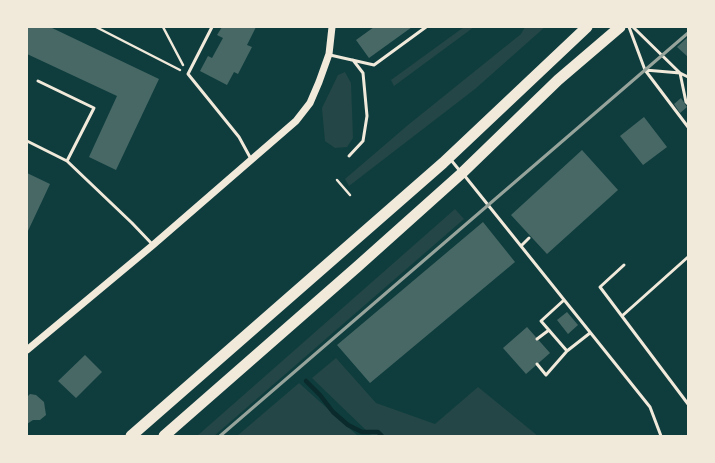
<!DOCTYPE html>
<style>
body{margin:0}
#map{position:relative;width:715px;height:463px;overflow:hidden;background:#0f3d3e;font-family:"Nunito Sans",sans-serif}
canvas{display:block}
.frame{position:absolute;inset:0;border:28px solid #f1e9da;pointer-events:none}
</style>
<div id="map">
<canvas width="715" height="463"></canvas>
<div class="frame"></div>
</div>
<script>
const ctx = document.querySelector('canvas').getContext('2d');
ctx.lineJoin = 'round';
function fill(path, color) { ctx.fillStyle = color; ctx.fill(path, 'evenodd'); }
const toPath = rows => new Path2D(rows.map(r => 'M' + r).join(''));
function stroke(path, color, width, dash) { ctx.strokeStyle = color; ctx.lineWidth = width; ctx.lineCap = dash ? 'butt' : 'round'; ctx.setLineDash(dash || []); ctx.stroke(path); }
const green = toPath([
 [464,27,474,27,394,86,391,80],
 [525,27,545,27,475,89,349,186,345,179,408,125,521,34],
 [345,72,351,83,353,138,347,147,335,148,325,141,322,108,338,75],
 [455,209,464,219,214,436,197,436],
 [336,358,376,403,435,424,478,387,538,436,372,436,312,378],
 [299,383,358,436,237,436]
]);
const stream = toPath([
 [306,381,320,395,333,412,348,425,362,432,378,432,382,436]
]);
const building = toPath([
 [27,27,50,27,159,79,116,170,89,157,117,96,27,54],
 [222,27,256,27,247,45,252,47,238,74,234,72,227,85,200,71,208,56,212,58,223,38,217,35],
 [374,27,412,27,369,58,356,40],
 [688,37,688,57,677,47],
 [681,98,687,107,680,113,674,104],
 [644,117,667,147,643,165,620,136],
 [582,150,618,190,547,254,511,215],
 [27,173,50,184,27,233],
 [483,222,515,262,370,383,337,345],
 [567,312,578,325,568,334,557,320],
 [527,327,550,353,526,374,503,348],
 [85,355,102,372,76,398,58,381],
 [30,394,36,395,44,402,46,415,40,420,33,420,27,424,27,397]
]);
const path = toPath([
 [96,27,180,70],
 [163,27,183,65],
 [337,180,350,195]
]);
const service = toPath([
 [212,27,188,74,239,137,251,159],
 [629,27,645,70,688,127],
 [633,27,680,73,688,77],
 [330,55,374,65,426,27],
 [645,70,680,73,686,102,688,104],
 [38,81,94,108,67,161],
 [27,141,67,161,132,223,153,245],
 [349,156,363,141,367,116,363,73,353,60],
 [451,160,460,171],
 [464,175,650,407,661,436],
 [521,246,529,238],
 [624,265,600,287,688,404],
 [564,300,541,321,567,351,590,333],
 [622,316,688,257],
 [537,339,549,330],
 [537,364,546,375,567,351]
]);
const tertiary = toPath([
 [27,350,153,245,296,121,310,103,319,82,329,54,332,27]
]);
const trunk = toPath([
 [131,436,443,163,587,27],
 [164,436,357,267,462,173,558,80,620,27]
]);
const rail = toPath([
 [220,436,688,33]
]);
fill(green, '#244646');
stroke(stream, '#0a2a2b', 4.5);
fill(building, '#486865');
stroke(path, '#f1e9da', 2.5);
stroke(service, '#f1e9da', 3);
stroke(tertiary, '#f1e9da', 7);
stroke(trunk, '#f1e9da', 11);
stroke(rail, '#97a49c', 3);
</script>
